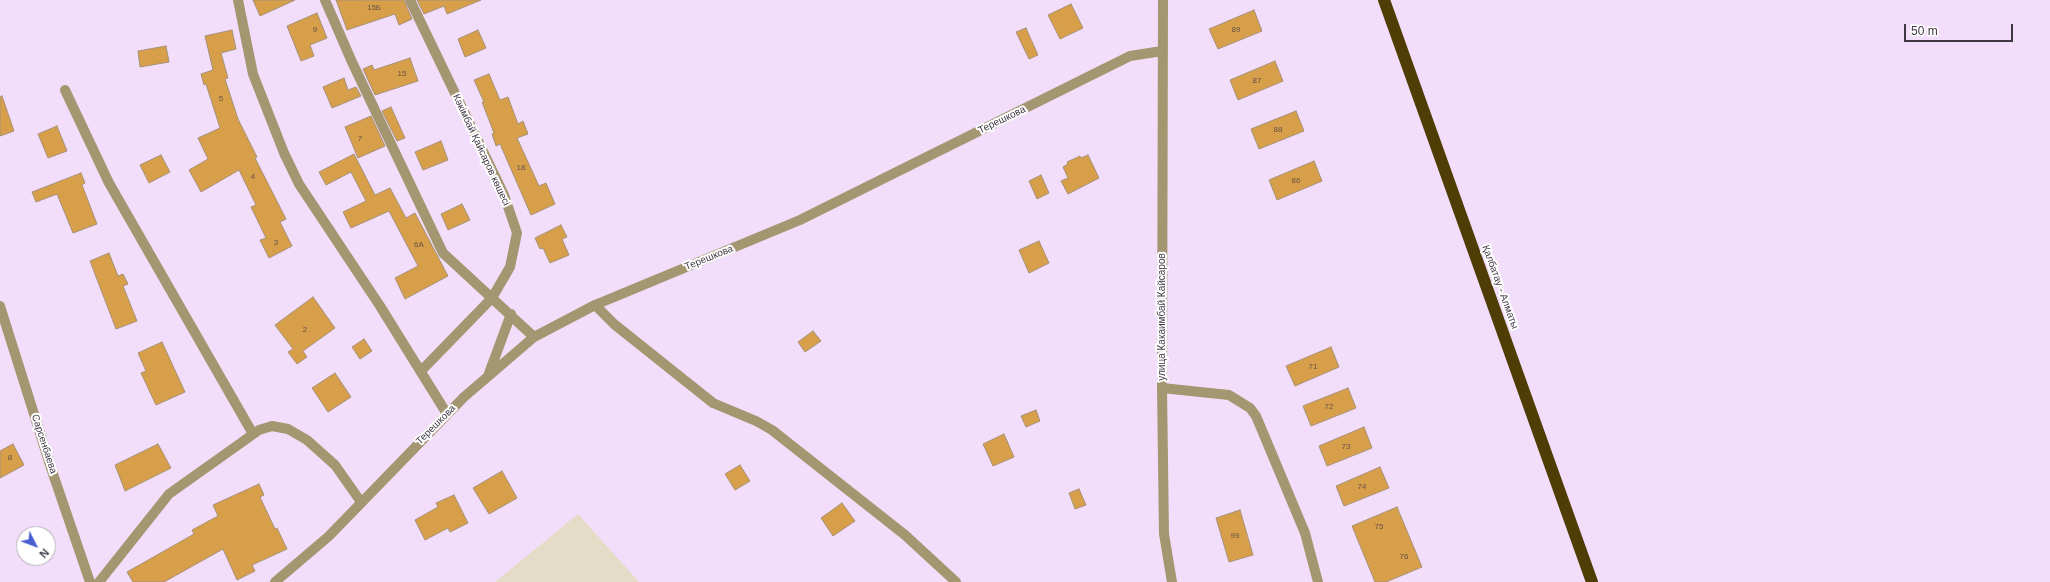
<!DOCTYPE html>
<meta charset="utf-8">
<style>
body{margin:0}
#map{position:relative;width:2050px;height:582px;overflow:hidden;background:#f2defa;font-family:Arial,sans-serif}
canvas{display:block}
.north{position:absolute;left:16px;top:526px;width:40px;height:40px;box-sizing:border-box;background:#fff;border:1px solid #b3b0b4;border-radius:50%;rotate:132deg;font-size:11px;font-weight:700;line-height:16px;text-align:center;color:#403944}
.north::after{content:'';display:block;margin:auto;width:14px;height:18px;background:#475dd1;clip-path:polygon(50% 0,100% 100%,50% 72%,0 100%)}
.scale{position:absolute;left:1904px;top:24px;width:109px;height:18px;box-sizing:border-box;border:2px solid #403944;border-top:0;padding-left:5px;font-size:12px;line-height:14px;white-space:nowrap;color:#403944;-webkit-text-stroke:3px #fff;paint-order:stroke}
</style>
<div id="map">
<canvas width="2050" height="582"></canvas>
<div class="north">N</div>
<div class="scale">50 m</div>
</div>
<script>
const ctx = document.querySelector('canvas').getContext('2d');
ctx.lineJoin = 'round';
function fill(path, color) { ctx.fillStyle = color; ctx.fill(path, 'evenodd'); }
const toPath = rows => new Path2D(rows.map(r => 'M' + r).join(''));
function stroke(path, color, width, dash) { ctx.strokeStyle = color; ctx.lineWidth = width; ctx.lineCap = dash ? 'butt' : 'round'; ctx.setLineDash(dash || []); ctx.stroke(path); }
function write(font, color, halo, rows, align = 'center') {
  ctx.font = font + ' Arial,sans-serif'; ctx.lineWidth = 4; ctx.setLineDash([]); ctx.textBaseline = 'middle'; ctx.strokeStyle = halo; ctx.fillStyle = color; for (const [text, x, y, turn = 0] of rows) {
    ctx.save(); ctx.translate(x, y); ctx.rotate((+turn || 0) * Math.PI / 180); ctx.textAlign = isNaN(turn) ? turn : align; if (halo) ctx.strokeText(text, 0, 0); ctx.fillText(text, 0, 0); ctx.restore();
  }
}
const industrial = toPath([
 [578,514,639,582,495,582]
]);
const building = toPath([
 [253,0,295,0,260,16,253,0],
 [336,0,404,0,412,19,399,25,395,14,347,30,336,0],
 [417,0,481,0,447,14,444,6,424,14,417,0],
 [1071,4,1083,28,1060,39,1048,15,1071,4],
 [1254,10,1262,31,1218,49,1209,29,1254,10],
 [317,13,327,38,310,45,314,56,301,61,287,26,317,13],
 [1026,28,1038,55,1029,59,1016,32,1026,28],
 [232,30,236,49,221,53,228,78,225,79,238,119,257,157,255,158,286,219,280,222,292,246,269,258,260,240,266,238,251,207,256,205,239,170,201,192,189,170,208,159,198,138,220,128,206,84,204,85,201,74,213,70,205,36,232,30],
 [478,30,486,48,465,57,458,39,478,30],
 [166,46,169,62,140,67,138,51,166,46],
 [410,58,418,81,375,95,363,69,372,65,374,70,410,58],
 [1275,61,1283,81,1238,100,1230,80,1275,61],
 [489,74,500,100,508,97,518,124,523,121,528,134,517,138,539,186,546,183,555,204,531,215,500,144,496,146,492,134,494,133,482,102,484,102,474,80,489,74],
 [344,78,348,90,356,87,361,96,332,108,323,87,344,78],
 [2,96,14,131,0,136,0,97,2,96],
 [391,107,405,138,397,141,382,111,391,107],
 [1296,111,1304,131,1259,149,1251,129,1296,111],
 [371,116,385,146,358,158,345,127,371,116],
 [57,126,67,151,48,158,38,134,57,126],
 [441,141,448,160,423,170,415,152,441,141],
 [354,154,375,195,390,188,406,218,415,213,448,276,405,299,395,278,418,266,389,211,351,228,343,212,366,201,351,172,326,185,319,172,354,154],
 [161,155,170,172,149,183,140,165,161,155],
 [1088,155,1099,178,1068,194,1061,181,1068,178,1063,167,1068,164,1067,162,1080,156,1081,158,1088,155],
 [1314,161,1322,181,1277,200,1269,180,1314,161],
 [81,173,85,183,82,185,97,224,73,233,57,194,36,202,32,192,81,173],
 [1041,175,1049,193,1037,199,1029,181,1041,175],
 [462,204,470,220,448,230,441,214,462,204],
 [561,225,567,237,562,239,569,255,550,263,543,248,540,249,535,238,561,225],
 [1039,241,1049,263,1029,273,1019,250,1039,241],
 [109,253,118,276,123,274,128,284,123,286,137,321,116,329,90,261,109,253],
 [313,297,335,328,303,351,307,357,297,364,288,352,293,349,275,325,313,297],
 [813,331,821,341,805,352,798,342,813,331],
 [364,339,372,351,360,359,352,347,364,339],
 [162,342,185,392,156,405,141,373,146,371,138,353,162,342],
 [1331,347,1339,367,1295,386,1286,366,1331,347],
 [335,373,351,397,328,412,312,388,335,373],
 [1348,388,1356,408,1311,426,1303,406,1348,388],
 [1036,410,1040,421,1026,427,1021,416,1036,410],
 [1364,427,1372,448,1327,466,1319,446,1364,427],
 [1004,434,1014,457,993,466,983,444,1004,434],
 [13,444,24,465,0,478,0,451,13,444],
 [158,444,171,468,125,491,115,465,158,444],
 [740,465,750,481,735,490,725,474,740,465],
 [1380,467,1389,488,1344,506,1336,486,1380,467],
 [502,471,517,498,489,514,473,488,502,471],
 [259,484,264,495,260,497,275,529,277,528,287,549,252,565,255,571,237,580,223,549,164,582,133,582,127,572,194,534,192,530,218,516,213,505,259,484],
 [1079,489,1086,505,1075,509,1069,493,1079,489],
 [454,495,468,523,450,532,448,528,425,540,415,520,438,507,436,503,454,495],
 [842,503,855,521,833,536,821,518,842,503],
 [1397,507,1422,567,1386,582,1375,582,1352,526,1397,507],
 [1240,510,1253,555,1229,562,1216,518,1240,510]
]);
const minor = toPath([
 [238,0,253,74,284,153,299,184,380,306,447,414],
 [325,0,352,62,443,253,534,337],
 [410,0,504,195,517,233,510,267,492,298,421,371],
 [1163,0,1162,388,1164,534,1172,582],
 [65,90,109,183,253,434],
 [595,305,614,324,713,403,756,421,772,430,905,535,956,582],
 [0,306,51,468,90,582],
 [488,376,511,314],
 [1162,388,1229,395,1250,408,1256,416,1305,533,1318,582],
 [99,582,169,494,259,430,272,426,288,429,307,440,335,465,361,502],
 [275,582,329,536,464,397,534,337,595,305,800,220,1130,56,1162,51]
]);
const highway = toPath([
 [1384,0,1592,582]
]);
const numberNames = [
 ["15Б",374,8],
 ["9",315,30],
 ["89",1236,30],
 ["15",402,74],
 ["87",1257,81],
 ["5",221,99],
 ["88",1278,130],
 ["7",360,139],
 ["18",521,168],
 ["4",253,177],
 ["86",1296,181],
 ["3",276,243],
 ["6А",419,245],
 ["2",305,330],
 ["71",1313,367],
 ["72",1329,407],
 ["73",1346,447],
 ["8",10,458],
 ["74",1362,487],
 ["75",1379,527],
 ["99",1235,536],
 ["76",1404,557]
];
const streetNames = [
 ["Терешкова",1002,120,-26],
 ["Кәкімбай Қайсаров көшесі",481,150,65],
 ["Терешкова",709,258,-22],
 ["Қалбатау - Алматы",1500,287,70],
 ["улица Какаимбай Кайсаров",1162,317,-90],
 ["Терешкова",436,425,-45],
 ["Сарсенбаева",44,444,72]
];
fill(industrial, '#e5dcc7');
fill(building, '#d89f4b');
stroke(building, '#a59178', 1);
stroke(minor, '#a49670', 10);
stroke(highway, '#4f3d05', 12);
write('8px', '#665246', null, numberNames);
write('10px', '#403944', '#fff', streetNames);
</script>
